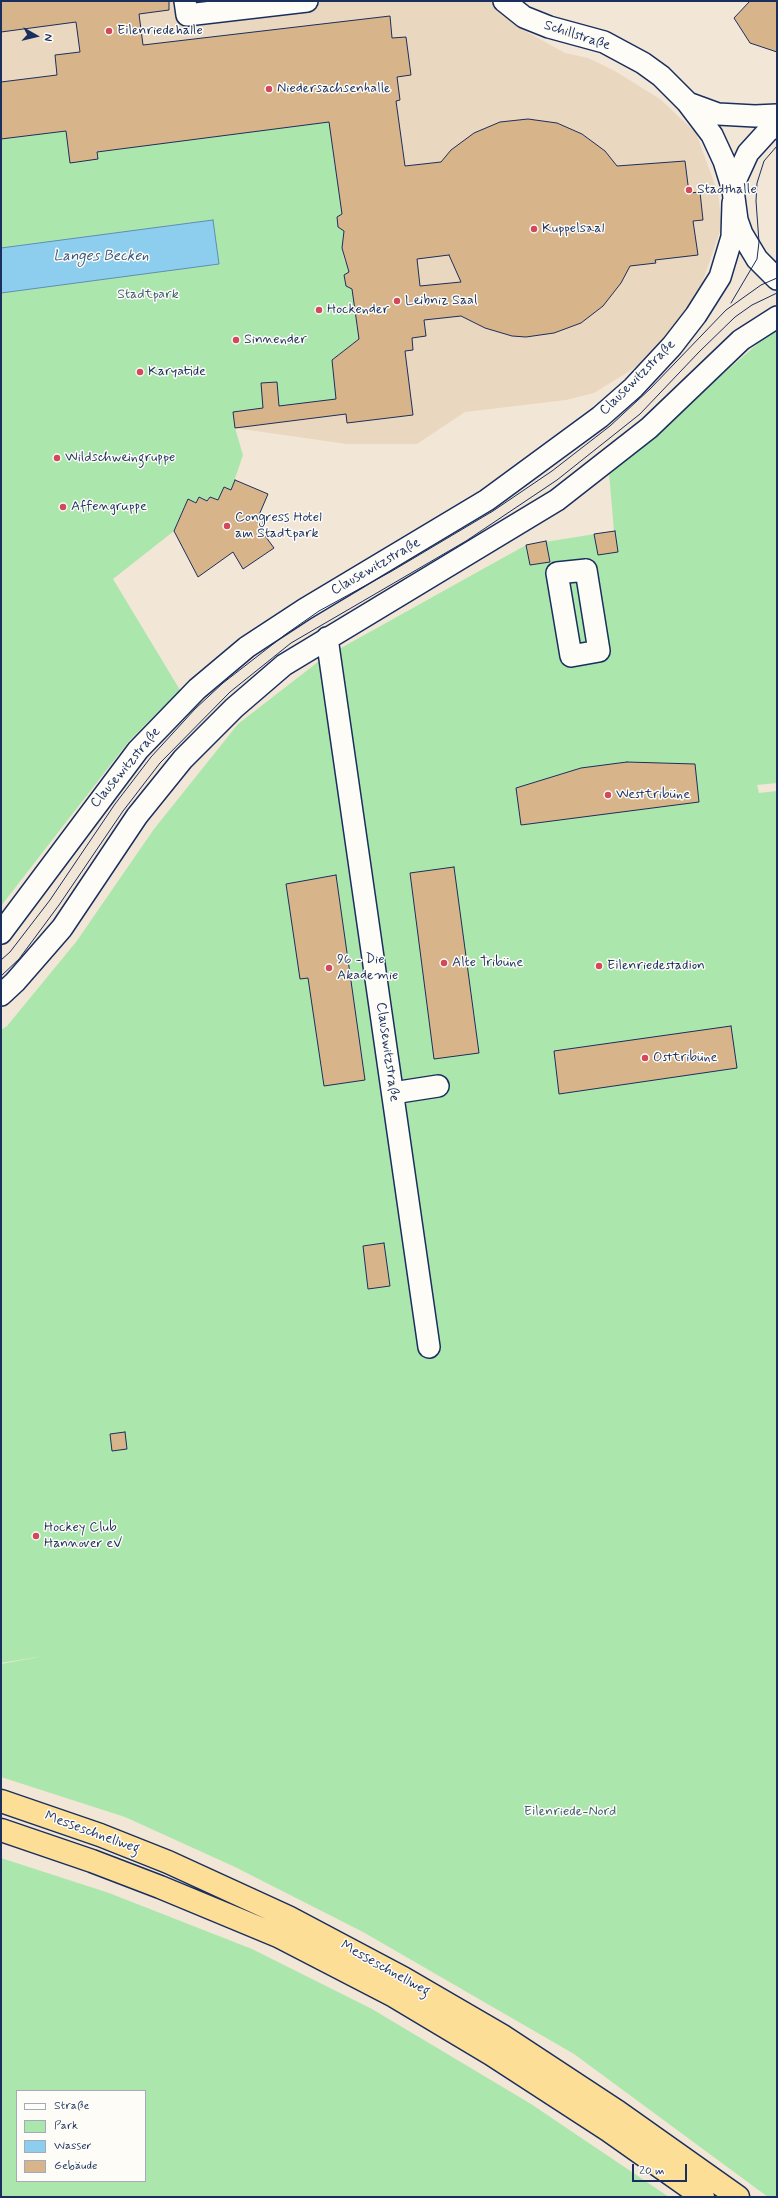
<!DOCTYPE html>
<meta charset="utf-8">
<style>
body{margin:0}
#map{position:relative;width:778px;height:2198px;overflow:hidden;background:#f2e6d6;font-family:Mynerve,sans-serif}
canvas{display:block}
.frame{position:absolute;inset:0;border:2px solid #1b2f5e;pointer-events:none}
.legend{position:absolute;left:16px;top:2090px;width:130px;height:92px;box-sizing:border-box;background:#fdfcf7;border:1px solid #a3aaba;margin:0;padding:5px 7px;list-style:none;font-size:12px;color:#1b2f5e}
.legend li{display:flex;align-items:center;gap:8px;height:20px}
.legend b{width:20px;border:1px solid #a3aaba}
.north{position:absolute;left:16px;top:16px;width:40px;height:40px;-webkit-text-stroke:3px #fdfcf7;paint-order:stroke;rotate:98deg;font-size:11px;font-weight:700;line-height:16px;text-align:center;color:#1b2f5e}
.north::after{content:'';display:block;margin:auto;width:14px;height:18px;background:#1b2f5e;clip-path:polygon(50% 0,100% 100%,50% 72%,0 100%)}
.scale{position:absolute;left:632px;top:2164px;width:55px;height:18px;box-sizing:border-box;border:2px solid #1b2f5e;border-top:0;padding-left:5px;font-size:12px;line-height:14px;white-space:nowrap;color:#1b2f5e;-webkit-text-stroke:3px #fdfcf7;paint-order:stroke}
</style>
<div id="map">
<canvas width="778" height="2198"></canvas>
<div class="frame"></div>
<ul class="legend">
<li><b style="height:5px;background:#fdfcf7"></b>Straße</li>
<li><b style="height:11px;background:#abe7ac"></b>Park</li>
<li><b style="height:11px;background:#8dceee"></b>Wasser</li>
<li><b style="height:11px;background:#d8b48a"></b>Gebäude</li>
</ul>
<div class="north">N</div>
<div class="scale">20 m</div>
</div>
<script>
const ctx = document.querySelector('canvas').getContext('2d');
ctx.lineJoin = 'round';
function fill(path, color) { ctx.fillStyle = color; ctx.fill(path, 'evenodd'); }
const toPath = rows => new Path2D(rows.map(r => 'M' + r).join(''));
function stroke(path, color, width, dash) { ctx.strokeStyle = color; ctx.lineWidth = width; ctx.lineCap = dash ? 'butt' : 'round'; ctx.setLineDash(dash || []); ctx.stroke(path); }
function write(font, color, halo, rows, align = 'center') {
  ctx.font = font + ' Mynerve,sans-serif'; ctx.lineWidth = 3; ctx.setLineDash([]); ctx.textBaseline = 'middle'; ctx.strokeStyle = halo; ctx.fillStyle = color; for (const [text, x, y, turn = 0] of rows) {
    ctx.save(); ctx.translate(x, y); ctx.rotate((+turn || 0) * Math.PI / 180); ctx.textAlign = isNaN(turn) ? turn : align; if (halo) ctx.strokeText(text, 0, 0); ctx.fillText(text, 0, 0); ctx.restore();
  }
}
const built = toPath([
 [1,1,492,1,527,32,565,53,588,58,613,70,660,99,696,133,718,193,722,225,700,289,663,341,644,362,594,393,566,400,465,412,417,444,347,444,235,428,233,412,97,152,98,159,74,162,68,152,65,131,1,139]
]);
const green = toPath([
 [329,122,334,158,330,159,335,159,342,214,337,217,338,227,345,231,342,248,344,260,350,271,344,276,346,286,352,289,359,343,353,343,332,360,344,398,233,412,235,428,243,455,231,490,224,487,218,500,210,497,207,501,199,497,196,503,188,499,174,531,113,579,180,690,129,741,1,906,1,139,66,131,68,151,98,159,97,152],
 [777,330,777,783,757,785,759,793,777,791,777,2197,768,2197,574,2054,363,1932,235,1867,125,1817,1,1777,1,1664,44,1656,1,1663,1,1030,7,1026,76,942,154,829,238,724,323,658,526,545,614,531,609,473,770,333],
 [1,1858,109,1893,252,1949,372,2009,531,2104,669,2197,1,2197],
 [17,2091,145,2091,145,2181,17,2181]
]);
const water = toPath([
 [213,220,219,264,1,293,1,248,213,220]
]);
const building = toPath([
 [1,1,169,1,169,10,139,14,143,45,390,16,392,38,406,37,411,75,397,77,400,100,396,101,405,166,441,162,451,150,474,133,500,122,528,119,557,123,582,134,605,151,617,166,685,161,689,193,700,192,703,220,693,221,698,255,655,260,656,263,630,266,621,283,603,306,581,323,554,333,526,337,512,336,485,328,461,316,424,320,426,336,412,338,413,350,405,351,413,415,347,423,346,414,235,428,233,412,263,408,261,383,277,382,279,406,336,399,332,360,359,339,352,289,346,286,344,275,349,272,342,248,344,231,338,227,337,217,342,214,329,122,97,152,98,159,70,163,66,131,1,139,1,82,57,75,55,55,80,52,76,22,1,32,1,1],
 [449,255,461,282,420,286,417,259,449,255],
 [750,1,777,1,777,52,750,43,734,18,750,1],
 [235,480,268,494,259,515,263,523,260,529,274,548,243,569,233,552,198,577,174,531,188,499,196,503,199,497,207,501,210,497,218,500,224,487,231,490,235,480],
 [615,531,618,552,598,555,594,534,615,531],
 [546,541,550,562,530,565,526,545,546,541],
 [627,762,695,764,699,802,521,825,516,788,581,768,627,762],
 [454,867,479,1053,434,1059,410,873,454,867],
 [336,875,365,1080,324,1086,308,978,300,979,286,884,336,875],
 [731,1026,737,1068,559,1094,554,1051,731,1026],
 [384,1243,390,1286,368,1289,363,1246,384,1243],
 [125,1432,127,1449,112,1451,110,1434,125,1432]
]);
const minor = toPath([
 [185,1,187,15,307,1],
 [504,1,524,17,549,27,604,42,643,63,661,76,687,102,712,135,724,161,733,190],
 [688,103,718,114,755,116,777,115],
 [777,125,768,131,748,153,737,177,733,190,737,220,742,234,757,259,777,279],
 [586,570,599,651,571,656,557,573,586,570],
 [327,638,429,1347],
 [1,933,138,750,197,689,247,647,305,609,487,500,600,417,633,388,672,346,696,315,720,277,732,237,733,203],
 [1,995,15,982,62,928,137,816,183,759,234,708,284,665,557,500,649,428,741,340,777,317],
 [393,1093,438,1086]
]);
const highway = toPath([
 [1,1801,100,1835,168,1862,288,1917,403,1978,501,2035,618,2112,738,2197],
 [1,1830,92,1861,160,1887,278,1936,394,1996,491,2054,608,2130,703,2197]
]);
const tram = toPath([
 [731,303,757,259,759,242,756,201,757,183,764,161,777,146],
 [1,960,10,952,50,900,115,804,151,757,195,709,223,683,286,634,319,611,392,571,493,511,552,471,610,426,650,389,726,310,761,285,777,278],
 [1,976,19,959,59,905,123,811,160,763,230,692,291,643,466,541,557,480,640,414,699,352,735,317,752,305,777,293]
]);
const markers = [
 [109,31,4,"#d1495b"],
 [269,89,4,"#d1495b"],
 [689,190,4,"#d1495b"],
 [534,229,4,"#d1495b"],
 [397,301,4,"#d1495b"],
 [319,310,4,"#d1495b"],
 [236,340,4,"#d1495b"],
 [140,372,4,"#d1495b"],
 [57,458,4,"#d1495b"],
 [63,507,4,"#d1495b"],
 [227,526,4,"#d1495b"],
 [608,795,4,"#d1495b"],
 [444,963,4,"#d1495b"],
 [599,966,4,"#d1495b"],
 [329,968,4,"#d1495b"],
 [645,1058,4,"#d1495b"],
 [36,1536,4,"#d1495b"]
];
const poiNames = [
 ["Eilenriedehalle",117,31],
 ["Niedersachsenhalle",277,89],
 ["Stadthalle",697,190],
 ["Kuppelsaal",542,229],
 ["Leibniz Saal",405,301],
 ["Hockender",327,310],
 ["Sinnender",244,340],
 ["Karyatide",148,372],
 ["Wildschweingruppe",65,458],
 ["Affengruppe",71,507],
 ["Congress Hotel",235,518],
 ["am Stadtpark",235,534],
 ["Westtribüne",616,795],
 ["96 - Die",337,960],
 ["Akademie",337,976],
 ["Alte Tribüne",452,963],
 ["Eilenriedestadion",607,966],
 ["Osttribüne",653,1058],
 ["Hockey Club",44,1528],
 ["Hannover eV",44,1544]
];
const streetNames = [
 ["Schillstraße",577,36,18],
 ["Clausewitzstraße",638,378,-45],
 ["Clausewitzstraße",376,567,-30],
 ["Clausewitzstraße",126,768,-50],
 ["Clausewitzstraße",387,1052,82],
 ["Messeschnellweg",92,1833,20],
 ["Messeschnellweg",385,1969,29]
];
const parkNames = [
 ["Stadtpark",148,295],
 ["Eilenriede-Nord",570,1812]
];
const waterNames = [
 ["Langes Becken",101,257]
];
fill(built, '#ead7bf');
fill(green, '#abe7ac');
fill(water, '#8dceee');
stroke(water, '#5f8eb4', 1);
fill(building, '#d8b48a');
stroke(building, '#1b2f5e', 1);
stroke(minor, '#1b2f5e', 24);
stroke(highway, '#1b2f5e', 25);
stroke(minor, '#fdfcf7', 21);
stroke(highway, '#fcde96', 22);
stroke(tram, '#1b2f5e', 1);
for (const [x, y, r, color] of markers) { const dot = new Path2D(); dot.arc(x, y, r, 0, 2 * Math.PI); ctx.fillStyle = color; ctx.fill(dot); stroke(dot, '#fdfcf7', 1.5); }
write('14px', '#1b2f5e', '#fdfcf7', poiNames, 'left');
write('14px', '#1b2f5e', '#fdfcf7', streetNames);
write('14px', '#3f5d72', '#fdfcf7', parkNames);
write('italic 15px', '#385782', '#fdfcf7', waterNames);
</script>
